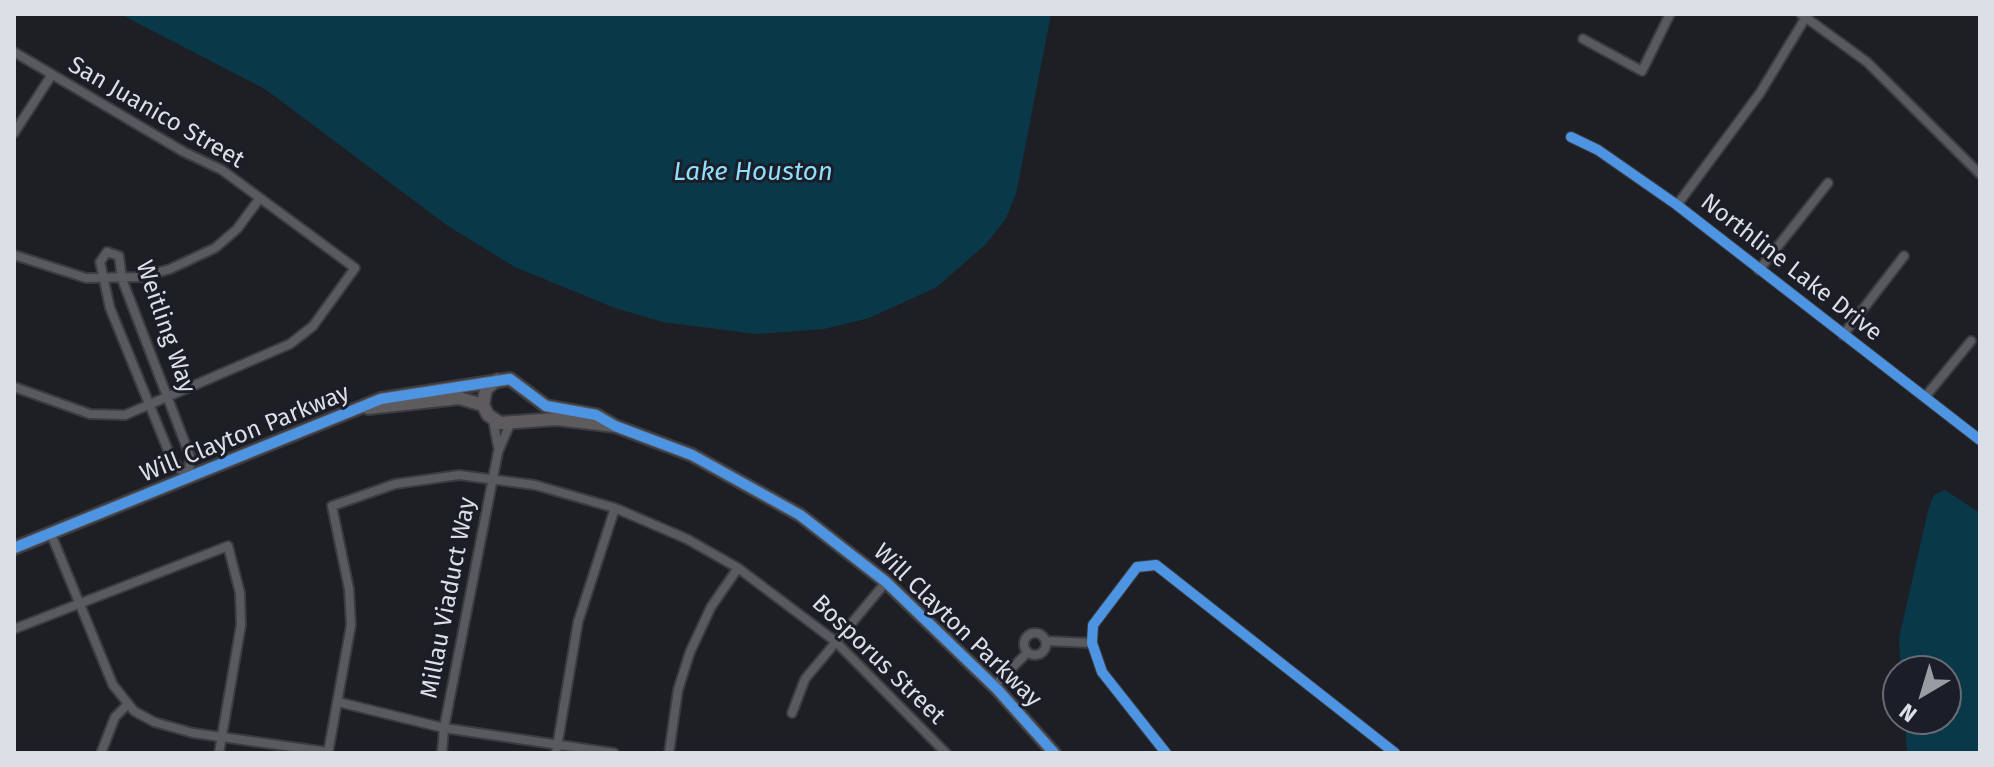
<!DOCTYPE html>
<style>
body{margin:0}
#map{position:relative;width:1994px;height:767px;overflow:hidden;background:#1e1f25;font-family:"Fira Sans",sans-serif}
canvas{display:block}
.frame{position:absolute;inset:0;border:16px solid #dddfe7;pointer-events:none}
.north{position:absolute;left:1882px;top:655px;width:80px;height:80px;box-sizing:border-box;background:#1b1d28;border:2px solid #696b74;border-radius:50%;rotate:218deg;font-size:22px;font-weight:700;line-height:32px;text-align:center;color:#dddfe7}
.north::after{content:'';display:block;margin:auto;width:28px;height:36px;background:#9a9ca3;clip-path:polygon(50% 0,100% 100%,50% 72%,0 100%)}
</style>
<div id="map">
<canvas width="1994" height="767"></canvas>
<div class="frame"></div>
<div class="north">N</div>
</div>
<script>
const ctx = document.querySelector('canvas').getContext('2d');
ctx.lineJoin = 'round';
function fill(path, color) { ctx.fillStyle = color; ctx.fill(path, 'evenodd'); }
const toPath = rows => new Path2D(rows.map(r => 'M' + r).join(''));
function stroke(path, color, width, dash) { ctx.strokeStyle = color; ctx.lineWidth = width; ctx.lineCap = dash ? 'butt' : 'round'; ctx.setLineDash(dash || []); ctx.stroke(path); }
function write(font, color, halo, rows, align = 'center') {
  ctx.font = font + ' "Fira Sans",sans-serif'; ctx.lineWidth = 6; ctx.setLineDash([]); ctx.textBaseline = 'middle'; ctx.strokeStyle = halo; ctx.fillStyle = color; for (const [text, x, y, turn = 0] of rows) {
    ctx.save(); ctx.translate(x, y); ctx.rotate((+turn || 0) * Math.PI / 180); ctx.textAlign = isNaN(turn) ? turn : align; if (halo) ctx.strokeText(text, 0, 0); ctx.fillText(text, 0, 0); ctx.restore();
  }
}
const water = toPath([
 [120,14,1051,14,1016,194,1005,220,987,243,937,287,869,318,824,329,756,334,663,322,615,308,515,267,448,226,265,89],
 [1945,490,1980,513,1980,753,1907,753,1905,719,1946,719,1946,671,1901,671,1899,638,1929,507,1934,495]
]);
const street = toPath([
 [1801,14,1867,62,1980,174],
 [1583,39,1642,71,1670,14],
 [14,52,184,152,222,170,355,268,313,326,290,344,125,415,90,414,14,387],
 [14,133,51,76],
 [1571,137,1598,150,1677,205,1980,440],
 [1677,205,1760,93,1806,17],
 [107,252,119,256,122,279,190,456,189,479,172,460,110,308,100,262,107,252],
 [14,255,86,278,142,277,170,269,215,248,237,229,260,198],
 [1759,270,1828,183],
 [1843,335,1904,256],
 [1925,397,1971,341],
 [493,420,498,447],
 [51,534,113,685,134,711,154,722,193,733,328,752],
 [14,629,228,546,240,593,241,625,219,753],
 '1024 644a11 11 0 1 1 22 0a11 11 0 1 1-22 0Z',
 [1046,641,1092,643],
 [994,686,1028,652],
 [338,702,444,728,614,753],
 [792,713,805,679,886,582],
 [101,753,115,717,127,705],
 [328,753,351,625,349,589,332,506,395,484,459,475,535,485,615,508,687,539,738,568,835,641,946,753],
 [442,753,444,728,498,452,510,424],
 [556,753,578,622,615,508],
 [669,753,678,690,690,652,711,607,738,568],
 [1166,753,1102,672,1092,643,1093,625,1137,567,1156,565,1395,753]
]);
const secondary = toPath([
 [497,380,486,389,483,405,488,415,500,423,557,419,615,426],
 [368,408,459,398,483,405],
 [14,548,381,399,510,379,546,406,596,415,615,426,692,455,800,515,886,582,997,689,1054,753]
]);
const cycleway = toPath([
 [1571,137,1598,150,1677,205,1980,440],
 [14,548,381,399,510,379,546,406,596,415,615,426,692,455,800,515,886,582,997,689,1054,753],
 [1166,753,1102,672,1092,643,1093,625,1137,567,1156,565,1395,753]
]);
const streetNames = [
 ["San Juanico Street",156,113,30],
 ["Northline Lake Drive",1791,268,38],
 ["Weitling Way",165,327,71],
 ["Will Clayton Parkway",245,434,-22],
 ["Millau Viaduct Way",449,598,-79],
 ["Will Clayton Parkway",957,626,44],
 ["Bosporus Street",878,660,44]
];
const waterNames = [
 ["Lake Houston",753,173]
];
fill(water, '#093949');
stroke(street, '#3b3c41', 12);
stroke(secondary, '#3b3c41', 16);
stroke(street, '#595a5e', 8);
stroke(secondary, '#5e5b5e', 12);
stroke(cycleway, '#4d94e3', 10);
write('24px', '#dddfe7', '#1b1d28', streetNames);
write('italic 26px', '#8edefc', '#1b1d28', waterNames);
</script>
